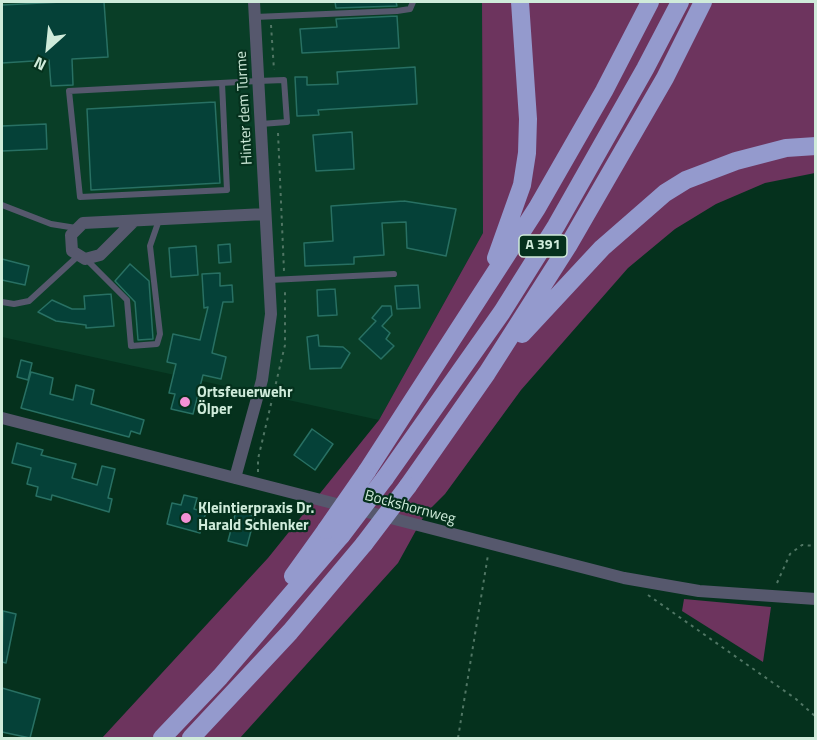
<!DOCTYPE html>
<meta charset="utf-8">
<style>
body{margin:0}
#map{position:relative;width:817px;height:740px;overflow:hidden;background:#05311d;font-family:"Titillium Web",sans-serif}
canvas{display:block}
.frame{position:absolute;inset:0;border:3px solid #cfebda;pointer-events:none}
.north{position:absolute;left:18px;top:18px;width:60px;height:60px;-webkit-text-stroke:4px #05311d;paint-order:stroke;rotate:207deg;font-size:16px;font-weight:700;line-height:24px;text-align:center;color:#cfebda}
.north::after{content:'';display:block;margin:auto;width:21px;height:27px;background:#cfebda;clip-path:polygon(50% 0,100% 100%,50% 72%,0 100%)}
</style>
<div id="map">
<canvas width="817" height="740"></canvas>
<div class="frame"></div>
<div class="north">N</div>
</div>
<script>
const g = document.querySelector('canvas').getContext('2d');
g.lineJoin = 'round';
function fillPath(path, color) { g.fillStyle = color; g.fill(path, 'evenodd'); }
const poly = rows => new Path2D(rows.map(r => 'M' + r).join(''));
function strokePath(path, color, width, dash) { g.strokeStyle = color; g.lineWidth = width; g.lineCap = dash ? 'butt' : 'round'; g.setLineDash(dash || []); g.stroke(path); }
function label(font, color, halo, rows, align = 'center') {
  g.font = font + ' "Titillium Web",sans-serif'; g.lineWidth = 4.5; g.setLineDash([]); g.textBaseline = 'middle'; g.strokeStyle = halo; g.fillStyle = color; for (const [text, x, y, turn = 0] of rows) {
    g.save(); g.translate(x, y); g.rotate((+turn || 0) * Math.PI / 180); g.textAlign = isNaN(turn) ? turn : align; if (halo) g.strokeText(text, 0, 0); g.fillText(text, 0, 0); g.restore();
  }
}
const built = poly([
 [2,2,482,2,483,233,379,420,2,337]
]);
const green = poly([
 [482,2,815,2,815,173,765,183,716,204,675,229,628,268,521,390,445,494,425,514,398,563,240,738,102,738,268,558,379,420,483,233],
 [684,599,771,607,763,662,682,611]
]);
const building = poly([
 [62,2,104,2,108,57,72,59,73,85,51,86,49,60,2,63,2,5,62,2],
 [335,2,396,2,397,6,336,8,335,2],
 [397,16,399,48,302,53,300,29,337,27,336,19,397,16],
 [415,67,417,104,318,110,319,115,297,116,295,77,307,77,307,85,338,84,337,72,415,67],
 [215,102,220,183,91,190,87,109,215,102],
 [46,124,47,149,2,151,2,126,46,124],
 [352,132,354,169,316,171,313,135,352,132],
 [404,201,456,209,446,256,407,248,406,222,382,223,384,255,354,257,354,264,305,266,304,243,333,241,331,206,404,201],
 [230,244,231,262,219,263,218,245,230,244],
 [196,246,198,275,171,277,169,248,196,246],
 [2,259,29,266,25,285,2,280,2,259],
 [130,264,149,281,153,339,138,340,135,302,115,281,130,264],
 [220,273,220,286,232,285,233,302,223,302,212,353,226,357,221,379,203,375,193,414,171,409,175,394,169,393,176,364,167,362,173,334,200,340,208,307,204,308,202,274,220,273],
 [418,285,420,308,397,309,395,286,418,285],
 [335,289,337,315,318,316,317,290,335,289],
 [111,294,114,326,86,328,86,325,56,321,38,312,52,300,72,309,85,309,84,296,111,294],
 [382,306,391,306,392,315,382,326,390,333,386,339,394,346,381,359,359,339,376,321,372,318,382,306],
 [318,335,319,346,343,347,350,353,341,368,310,369,307,337,318,335],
 [21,360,32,363,28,380,17,377,21,360],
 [31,372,53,378,50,394,73,400,76,385,94,390,91,404,144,420,140,434,131,431,129,437,21,408,31,372],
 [312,429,333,444,315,470,294,455,312,429],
 [17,443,43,450,41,455,76,464,72,478,97,485,102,466,115,469,108,498,112,499,109,512,52,495,51,500,36,496,38,487,27,484,31,468,12,463,17,443],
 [184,495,197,498,194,509,206,512,200,533,167,524,172,503,181,505,184,495],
 [236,511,255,516,247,546,228,541,236,511],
 [3,611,16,614,6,663,2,662,3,611],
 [2,688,40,699,30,738,2,732,2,688]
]);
const path = poly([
 [271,25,274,70],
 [278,133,284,271],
 [258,472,258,459,285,345,285,289],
 [777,583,790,554,802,545,816,546],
 [648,595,796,699,816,717],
 [458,738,488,555]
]);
const service = poly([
 [255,17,397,11,410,9,413,2],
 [222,83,227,190,80,197,69,91,258,81,284,80,287,122,261,124],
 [2,205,51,224,76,228],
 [86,259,127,300,131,346,157,344,160,334,150,246,159,220],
 [270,280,394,274],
 [2,302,14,304,29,301,78,256]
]);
const minor = poly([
 [134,221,100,255,85,259,72,251,71,235,83,223,265,214],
 [2,418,624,578,699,591,816,599],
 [235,478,262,380,271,314,254,2]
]);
const motorway = poly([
 [496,258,522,185,527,153,528,119,520,2],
 [522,334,602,248,665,193,686,180,736,161,786,148,816,146],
 [367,471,537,208,604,91,650,2],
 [385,478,502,312,556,226,645,69,680,2],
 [408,486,487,373,568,246,665,78,703,2],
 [293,576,326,530],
 [162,738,220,677,341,536],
 [191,738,290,632,364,544]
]);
const motorwayBridge = poly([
 [326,530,367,471],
 [341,536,385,478],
 [364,544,408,486]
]);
const markers = [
 [185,402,6,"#f391d6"],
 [186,518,6,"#f391d6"]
];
const shields = [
 [543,246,48]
];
const shieldNames = [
 ["A 391",543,246]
];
const streetNames = [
 ["Hinter dem Turme",245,108,-93],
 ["Bockshornweg",410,508,15]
];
const poiNames = [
 ["Ortsfeuerwehr",197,393],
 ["Ölper",197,410],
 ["Kleintierpraxis Dr.",198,509],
 ["Harald Schlenker",198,526]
];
fillPath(built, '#093e27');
fillPath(green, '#6d345e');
fillPath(building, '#054138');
strokePath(building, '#287063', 1.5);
strokePath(path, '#507664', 2, [3, 4.5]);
strokePath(service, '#56586d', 6);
strokePath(minor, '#56586d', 12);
strokePath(motorway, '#949acd', 18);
strokePath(motorwayBridge, '#949acd', 18);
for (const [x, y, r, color] of markers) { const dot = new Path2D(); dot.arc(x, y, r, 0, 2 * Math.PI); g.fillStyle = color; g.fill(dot); strokePath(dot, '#05311d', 2); }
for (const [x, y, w] of shields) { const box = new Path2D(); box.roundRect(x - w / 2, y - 11, w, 22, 4.5); g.fillStyle = '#05311d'; g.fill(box); strokePath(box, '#cfebda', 1.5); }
label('bold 14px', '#cfebda', null, shieldNames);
label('15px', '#cfebda', '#05311d', streetNames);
label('bold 15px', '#cfebda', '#05311d', poiNames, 'left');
</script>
